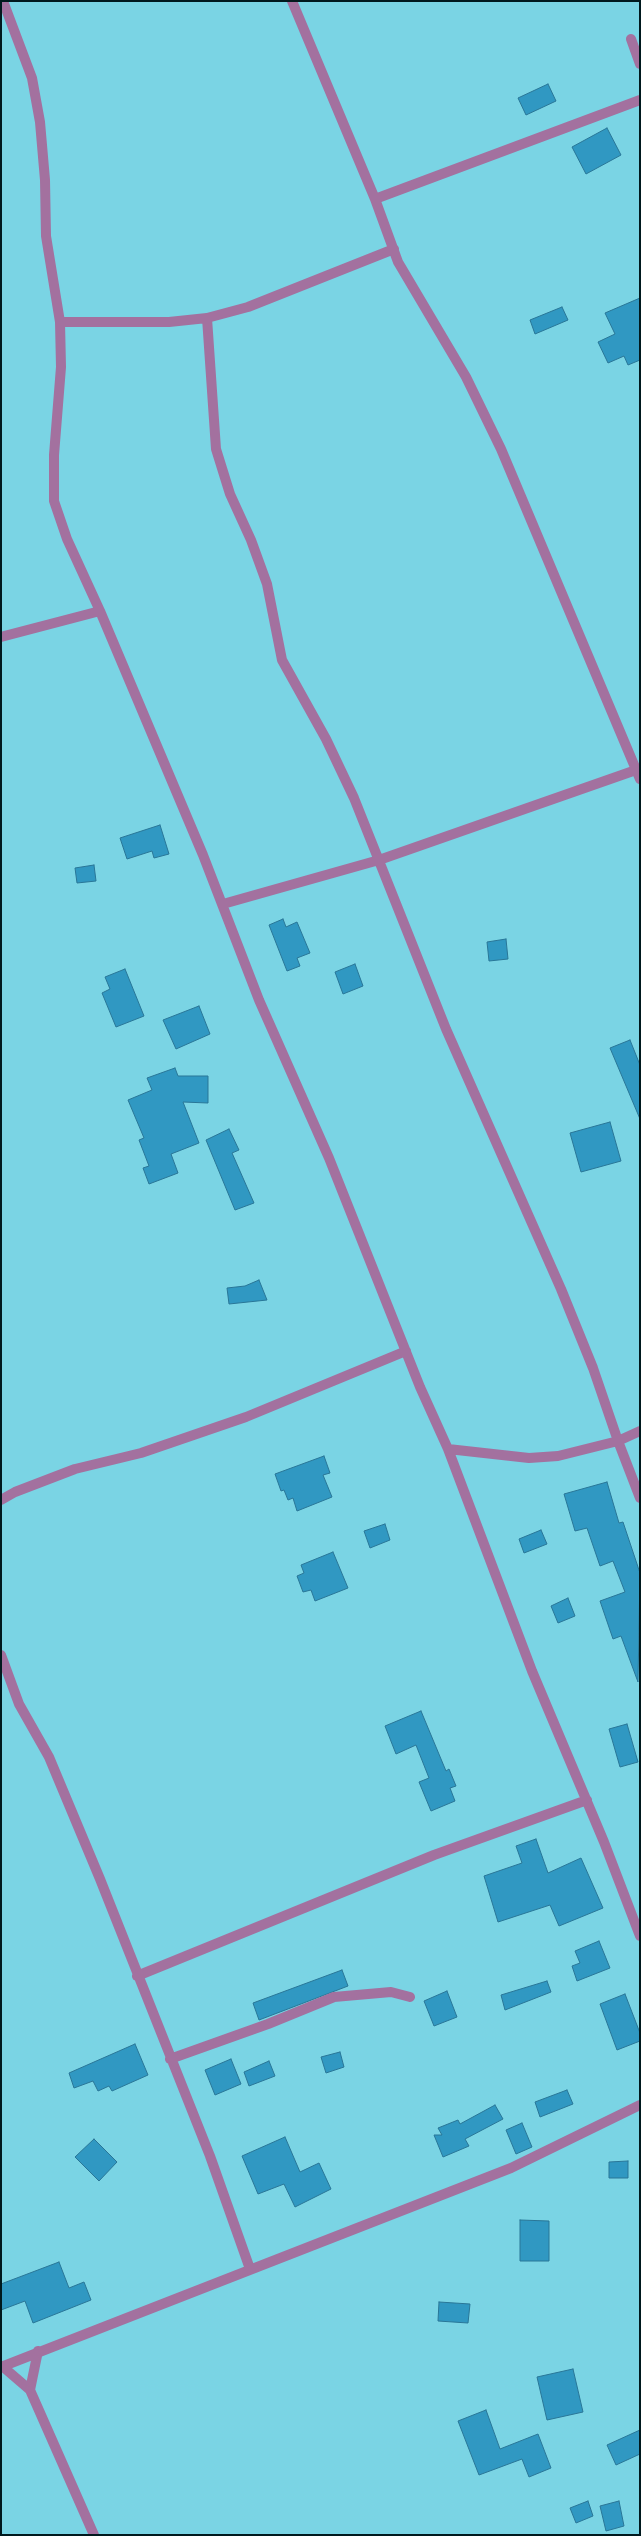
<!DOCTYPE html>
<style>
body{margin:0}
#map{position:relative;width:641px;height:2536px;overflow:hidden;background:#7ad4e4;font-family:"Source Sans 3",sans-serif}
canvas{display:block}
.frame{position:absolute;inset:0;border:2px solid #00191e;pointer-events:none}
</style>
<div id="map">
<canvas width="641" height="2536"></canvas>
<div class="frame"></div>
</div>
<script>
const g = document.querySelector('canvas').getContext('2d');
g.lineJoin = 'round';
function fillPath(path, color) { g.fillStyle = color; g.fill(path, 'evenodd'); }
const poly = rows => new Path2D(rows.map(r => 'M' + r).join(''));
function strokePath(path, color, width, dash) { g.strokeStyle = color; g.lineWidth = width; g.lineCap = dash ? 'butt' : 'round'; g.setLineDash(dash || []); g.stroke(path); }
const building = poly([
 [548,84,556,101,526,115,518,98,548,84],
 [607,128,621,155,586,174,572,147,607,128],
 [640,298,640,360,628,365,624,356,608,363,598,342,615,334,605,313,640,298],
 [562,307,568,320,535,334,530,320,562,307],
 [160,825,169,854,154,858,152,851,127,859,120,838,160,825],
 [94,865,96,881,77,883,75,868,94,865],
 [283,919,286,927,297,922,310,953,297,958,300,966,287,971,269,925,283,919],
 [506,939,508,959,489,961,487,942,506,939],
 [355,964,363,986,343,994,335,972,355,964],
 [125,969,144,1016,116,1027,102,993,110,989,105,977,125,969],
 [199,1006,210,1034,176,1049,163,1020,199,1006],
 [630,1040,640,1065,640,1119,610,1048,630,1040],
 [175,1068,178,1076,208,1076,208,1103,183,1102,199,1143,171,1154,178,1173,149,1184,143,1168,149,1166,139,1140,144,1138,128,1100,152,1090,147,1078,175,1068],
 [610,1122,621,1161,581,1172,570,1133,610,1122],
 [229,1129,239,1150,232,1153,254,1203,235,1210,206,1140,229,1129],
 [259,1280,267,1300,229,1304,227,1288,245,1286,259,1280],
 [324,1456,330,1473,323,1475,332,1497,297,1511,293,1498,288,1500,284,1490,281,1491,275,1474,324,1456],
 [607,1482,619,1523,623,1522,640,1573,638,1682,621,1636,613,1639,600,1601,625,1592,613,1561,600,1566,587,1528,575,1531,564,1494,607,1482],
 [385,1524,390,1540,370,1548,364,1531,385,1524],
 [541,1530,547,1544,524,1553,519,1539,541,1530],
 [333,1552,348,1588,315,1601,311,1590,303,1592,297,1576,304,1573,301,1565,333,1552],
 [568,1598,575,1616,558,1623,551,1606,568,1598],
 [421,1711,446,1771,449,1769,456,1786,450,1788,455,1801,431,1811,419,1782,429,1778,416,1745,396,1754,385,1726,421,1711],
 [627,1724,638,1762,620,1767,609,1729,627,1724],
 [536,1839,548,1873,581,1858,603,1908,559,1926,550,1905,498,1922,484,1876,522,1863,516,1846,536,1839],
 [599,1941,610,1968,577,1981,572,1966,580,1963,575,1951,599,1941],
 [342,1970,348,1986,259,2020,253,2003,342,1970],
 [547,1981,551,1992,505,2010,501,1995,547,1981],
 [447,1991,457,2017,434,2026,424,2001,447,1991],
 [625,1994,640,2033,640,2041,617,2050,600,2004,625,1994],
 [135,2044,148,2075,112,2091,109,2086,98,2091,93,2081,74,2088,69,2073,135,2044],
 [340,2052,344,2067,326,2073,321,2057,340,2052],
 [231,2059,241,2084,215,2095,205,2070,231,2059],
 [269,2061,275,2076,249,2086,244,2072,269,2061],
 [567,2090,573,2104,540,2117,535,2102,567,2090],
 [495,2105,503,2119,465,2139,469,2146,443,2157,434,2135,442,2135,438,2128,458,2120,460,2124,495,2105],
 [522,2123,532,2147,516,2154,506,2130,522,2123],
 [285,2137,300,2172,319,2163,331,2189,295,2207,284,2184,258,2194,242,2156,285,2137],
 [94,2139,117,2162,99,2181,75,2157,94,2139],
 [628,2161,628,2178,609,2178,609,2162,628,2161],
 [520,2220,549,2221,549,2261,520,2261,520,2220],
 [59,2262,69,2288,84,2282,91,2300,33,2323,25,2301,1,2310,1,2284,59,2262],
 [439,2302,470,2304,468,2323,438,2321,439,2302],
 [573,2369,583,2412,547,2420,537,2377,573,2369],
 [486,2410,500,2449,538,2434,551,2468,529,2477,522,2459,479,2475,458,2421,486,2410],
 [640,2430,640,2454,616,2465,607,2445,640,2430],
 [588,2501,593,2516,576,2523,570,2508,588,2501],
 [619,2501,624,2526,606,2531,600,2506,619,2501]
]);
const minor = poly([
 [3,1,32,78,40,122,45,180,46,236,60,322,61,367,54,455,54,501,67,539,100,611,203,855,259,1000,329,1158,420,1387,448,1449,532,1671,604,1842,640,1936],
 [292,1,375,199,398,262,466,377,501,449,640,779],
 [631,39,640,64],
 [375,199,640,100],
 [207,318,216,449,230,494,251,540,267,584,282,660,326,739,354,798,446,1029,561,1289,593,1368,618,1441,640,1431],
 [60,322,169,322,207,318,248,307,394,249],
 [1,637,100,611],
 [223,904,379,860,636,770],
 [448,1449,529,1458,558,1456,618,1441,640,1498],
 [1,1500,15,1492,75,1469,141,1453,246,1417,406,1351],
 [1,1655,19,1704,49,1757,100,1879,210,2156,250,2269],
 [137,1976,434,1855,587,1800],
 [170,2059,268,2024,334,1997,391,1992,410,1997],
 [2,2366,30,2390,94,2535],
 [1,2367,511,2168,640,2105],
 [30,2390,38,2351]
]);
fillPath(building, '#3098c2');
strokePath(building, '#297697', 1);
strokePath(minor, '#a3719f', 10);
</script>
